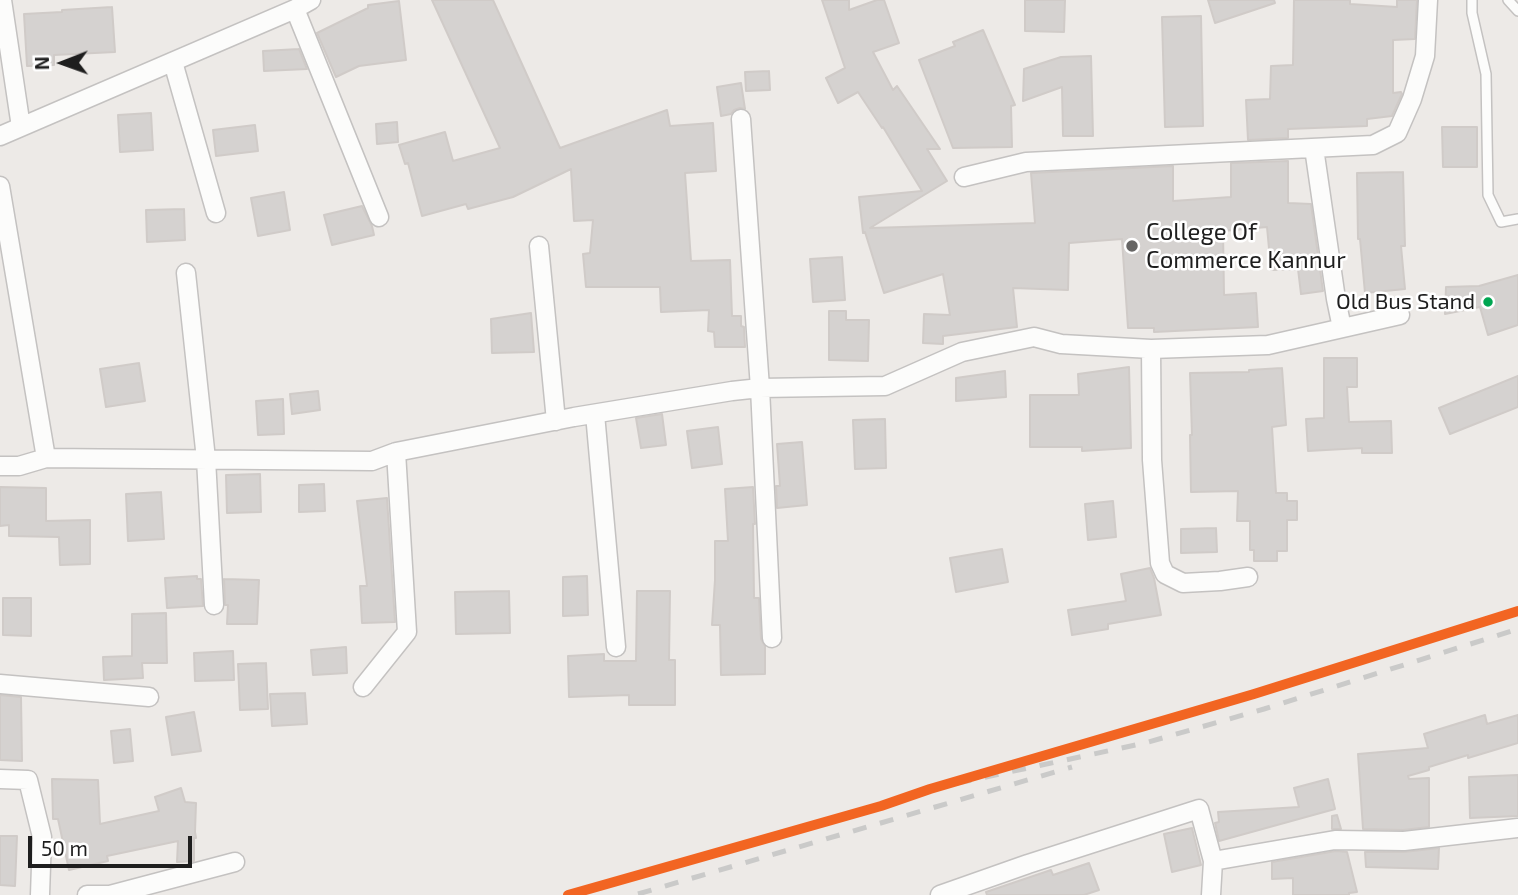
<!DOCTYPE html>
<style>
body{margin:0}
#map{position:relative;width:1518px;height:895px;overflow:hidden;background:#edeae7;font-family:"Exo 2",sans-serif}
canvas{display:block}
.north{position:absolute;left:28px;top:28px;width:70px;height:70px;-webkit-text-stroke:5px #fff;paint-order:stroke;rotate:269deg;font-size:19px;font-weight:700;line-height:28px;text-align:center;color:#1e1e1e}
.north::after{content:'';display:block;margin:auto;width:24px;height:32px;background:#1e1e1e;clip-path:polygon(50% 0,100% 100%,50% 72%,0 100%)}
.scale{position:absolute;left:28px;top:836px;width:164px;height:32px;box-sizing:border-box;border:4px solid #1e1e1e;border-top:0;padding-left:9px;font-size:21px;line-height:24px;white-space:nowrap;color:#1e1e1e;-webkit-text-stroke:5px #fff;paint-order:stroke}
</style>
<div id="map">
<canvas width="1518" height="895"></canvas>
<div class="north">N</div>
<div class="scale">50 m</div>
</div>
<script>
const g = document.querySelector('canvas').getContext('2d');
g.lineJoin = 'round';
function fillPath(path, color) { g.fillStyle = color; g.fill(path, 'evenodd'); }
const poly = rows => new Path2D(rows.map(r => 'M' + r).join(''));
function strokePath(path, color, width, dash) { g.strokeStyle = color; g.lineWidth = width; g.lineCap = dash ? 'butt' : 'round'; g.setLineDash(dash || []); g.stroke(path); }
function label(font, color, halo, rows, align = 'center') {
  g.font = font + ' "Exo 2",sans-serif'; g.lineWidth = 5; g.setLineDash([]); g.textBaseline = 'middle'; g.strokeStyle = halo; g.fillStyle = color; for (const [text, x, y, turn = 0] of rows) {
    g.save(); g.translate(x, y); g.rotate((+turn || 0) * Math.PI / 180); g.textAlign = isNaN(turn) ? turn : align; if (halo) g.strokeText(text, 0, 0); g.fillText(text, 0, 0); g.restore();
  }
}
const building = poly([
 [432,0,493,0,560,148,667,110,670,126,713,123,716,171,685,173,691,261,730,260,732,316,741,316,741,326,744,327,745,347,715,347,714,332,708,331,709,310,661,312,660,287,586,287,583,254,590,253,593,220,574,221,571,169,513,197,468,209,466,204,422,216,408,163,405,164,399,145,445,132,453,161,500,148,432,0],
 [822,0,849,0,849,10,877,0,884,0,899,43,873,52,893,90,897,86,940,149,927,149,947,181,870,228,1035,223,1031,173,1173,166,1173,201,1231,197,1231,163,1288,161,1288,203,1311,204,1323,291,1301,294,1298,269,1271,270,1267,227,1223,231,1224,295,1256,293,1258,327,1154,332,1154,328,1128,328,1122,239,1069,243,1068,290,1013,288,1017,327,943,336,943,344,923,343,924,314,950,315,943,274,884,293,865,232,863,233,859,197,922,191,883,127,882,128,858,92,838,103,826,78,845,68,822,0],
 [1025,0,1065,0,1064,32,1025,31,1025,0],
 [1208,0,1274,0,1275,3,1215,23,1208,0],
 [1294,0,1350,0,1350,4,1397,7,1397,0,1417,0,1415,39,1393,40,1393,93,1401,92,1402,94,1392,116,1367,119,1367,126,1288,129,1288,138,1248,140,1246,100,1270,99,1271,66,1293,65,1294,0],
 [399,1,406,60,359,66,336,77,317,33,368,8,368,5,399,1],
 [112,7,115,52,54,55,54,65,27,66,24,14,62,12,62,10,112,7],
 [1201,16,1203,126,1165,127,1162,17,1201,16],
 [983,30,1015,105,1011,106,1012,147,953,148,919,60,955,46,953,42,983,30],
 [299,49,307,69,264,71,263,51,299,49],
 [1091,56,1093,136,1063,136,1062,87,1023,101,1024,69,1061,57,1091,56],
 [769,71,770,90,746,91,745,72,769,71],
 [741,83,745,109,740,108,734,110,731,114,721,116,717,87,741,83],
 [151,113,153,150,120,152,118,115,151,113],
 [397,122,398,142,377,144,376,124,397,122],
 [255,125,258,151,216,156,213,130,255,125],
 [1442,127,1477,127,1477,167,1443,167,1442,127],
 [1403,172,1405,246,1401,246,1405,289,1365,293,1360,239,1358,239,1357,173,1403,172],
 [284,192,290,230,258,236,251,198,284,192],
 [362,206,372,226,374,235,332,245,324,215,362,206],
 [184,209,185,240,147,242,146,210,184,209],
 [842,257,845,300,813,302,810,259,842,257],
 [1518,275,1518,325,1488,335,1480,307,1445,314,1446,287,1479,286,1518,275],
 [829,311,846,311,846,320,869,320,868,361,829,360,829,311],
 [531,313,534,352,492,353,491,319,531,313],
 [1324,358,1357,358,1357,387,1347,387,1349,422,1391,421,1392,453,1362,453,1362,448,1308,451,1306,419,1324,418,1324,358],
 [139,363,145,401,106,407,100,369,139,363],
 [1129,367,1131,448,1082,451,1082,447,1030,447,1030,395,1079,395,1078,374,1129,367],
 [1282,368,1286,425,1272,427,1276,493,1287,493,1287,501,1297,501,1297,520,1287,520,1287,551,1277,551,1277,561,1254,561,1254,550,1250,550,1250,521,1237,521,1238,491,1191,492,1190,435,1192,435,1190,373,1249,372,1249,370,1282,368],
 [1005,371,1006,397,956,401,956,378,1005,371],
 [1518,376,1518,407,1450,434,1439,408,1518,376],
 [318,391,320,410,292,414,290,394,318,391],
 [283,399,284,434,258,435,256,401,283,399],
 [662,414,666,445,641,448,636,418,662,414],
 [885,419,886,468,855,469,853,420,885,419],
 [718,427,722,464,692,468,687,431,718,427],
 [802,442,807,505,777,508,776,486,780,486,777,444,802,442],
 [260,474,261,512,227,513,226,475,260,474],
 [324,484,325,511,299,512,299,485,324,484],
 [0,487,46,488,46,521,90,520,90,564,60,565,59,537,9,536,9,525,0,526,0,487],
 [753,487,755,524,753,524,754,598,759,598,761,639,765,646,765,674,721,675,720,625,712,625,715,580,715,541,728,541,725,489,753,487],
 [161,492,164,539,128,541,126,494,161,492],
 [387,498,395,622,362,623,360,586,367,586,357,501,387,498],
 [1113,501,1116,537,1088,540,1085,504,1113,501],
 [1216,528,1217,552,1181,553,1181,529,1216,528],
 [1002,549,1008,582,956,592,950,558,1002,549],
 [1150,568,1154,578,1161,615,1108,624,1108,629,1072,635,1068,610,1126,601,1121,574,1150,568],
 [197,576,197,579,201,579,203,606,167,608,165,578,197,576],
 [587,576,588,615,563,616,563,577,587,576],
 [224,579,259,580,257,624,227,624,228,605,225,605,224,579],
 [509,591,510,633,456,634,455,592,509,591],
 [637,591,670,591,669,660,675,660,675,705,629,705,629,695,569,697,568,656,604,654,604,661,636,661,637,591],
 [3,598,31,598,31,636,3,635,3,598],
 [166,613,167,663,142,663,143,678,104,680,103,657,132,656,132,614,166,613],
 [346,647,347,673,313,675,311,650,346,647],
 [233,651,234,680,195,681,194,653,233,651],
 [266,663,268,709,240,710,238,664,266,663],
 [305,693,307,724,272,726,270,694,305,693],
 [0,695,21,697,22,761,0,760,0,695],
 [194,712,201,751,172,755,166,717,194,712],
 [1485,715,1487,724,1518,715,1518,743,1468,758,1468,755,1429,767,1429,770,1408,776,1409,779,1429,778,1429,827,1403,830,1363,829,1358,754,1428,748,1424,734,1485,715],
 [130,729,133,761,114,763,111,731,130,729],
 [1518,775,1518,816,1470,818,1469,777,1518,775],
 [52,779,98,780,100,824,159,811,155,797,181,788,185,802,196,803,195,832,196,838,194,838,194,861,177,862,178,841,107,856,108,861,69,870,58,819,53,819,52,779],
 [1328,779,1335,809,1219,841,1215,823,1219,822,1218,812,1299,807,1294,788,1328,779],
 [1337,815,1341,829,1332,829,1332,816,1337,815],
 [1192,828,1201,865,1172,872,1164,834,1192,828],
 [0,836,17,836,15,886,0,885,0,836],
 [1439,848,1438,869,1366,867,1365,852,1404,852,1439,848],
 [1336,851,1347,852,1357,892,1349,893,1349,895,1293,895,1293,878,1272,879,1272,862,1336,851],
 [1089,863,1099,890,1084,895,987,895,986,892,1051,870,1053,875,1089,863]
]);
const service = poly([
 [1472,0,1472,13,1486,74,1488,195,1501,222,1518,219],
 [1508,0,1518,11]
]);
const minor = poly([
 [2,0,21,127],
 [295,9,379,217],
 [173,62,216,213],
 [741,119,760,388,772,638],
 [0,136,295,9,311,0],
 [1314,148,1336,299,1342,328],
 [964,177,1026,162,1373,145,1397,133,1412,99,1425,56,1428,0],
 [0,186,46,458,19,466,0,466],
 [539,246,556,421],
 [186,273,206,459,214,605],
 [1151,349,1152,460,1160,563,1165,574,1183,583,1220,581,1248,577],
 [595,414,616,647],
 [46,458,372,461,396,452,574,417,732,391,760,388,885,386,962,352,1034,337,1061,344,1151,349,1268,345,1400,315],
 [0,684,149,697],
 [363,687,407,632,396,452],
 [0,779,28,780,42,837,40,895],
 [1213,861,1335,840,1404,841,1518,828],
 [87,895,110,895,235,862],
 [940,895,1028,864,1199,809,1213,861,1211,895]
]);
const rail = poly([
 [930,789,1145,743,1264,709,1518,629],
 [638,894,1072,767]
]);
const rail1 = poly([
 [568,895,881,806,930,789,1254,694,1518,611]
]);
const markers = [
 [1132,246,7,"#666564"],
 [1488,302,6,"#00a651"]
];
const busNames = [
 ["Old Bus Stand",1475,302]
];
const poiNames = [
 ["College Of",1146,232],
 ["Commerce Kannur",1146,260]
];
fillPath(building, '#d5d2d0');
strokePath(building, '#d0cbc8', 2);
strokePath(service, '#c4c2c1', 12);
strokePath(minor, '#c4c2c1', 21);
strokePath(service, '#fcfcfb', 9);
strokePath(minor, '#fcfcfb', 18);
strokePath(rail, '#cacac9', 5, [14, 14]);
strokePath(rail1, '#f26522', 10);
for (const [x, y, r, color] of markers) { const dot = new Path2D(); dot.arc(x, y, r, 0, 2 * Math.PI); g.fillStyle = color; g.fill(dot); strokePath(dot, '#fff', 2.5); }
label('22px', '#1e1e1e', '#fff', busNames, 'right');
label('24px', '#1e1e1e', '#fff', poiNames, 'left');
</script>
